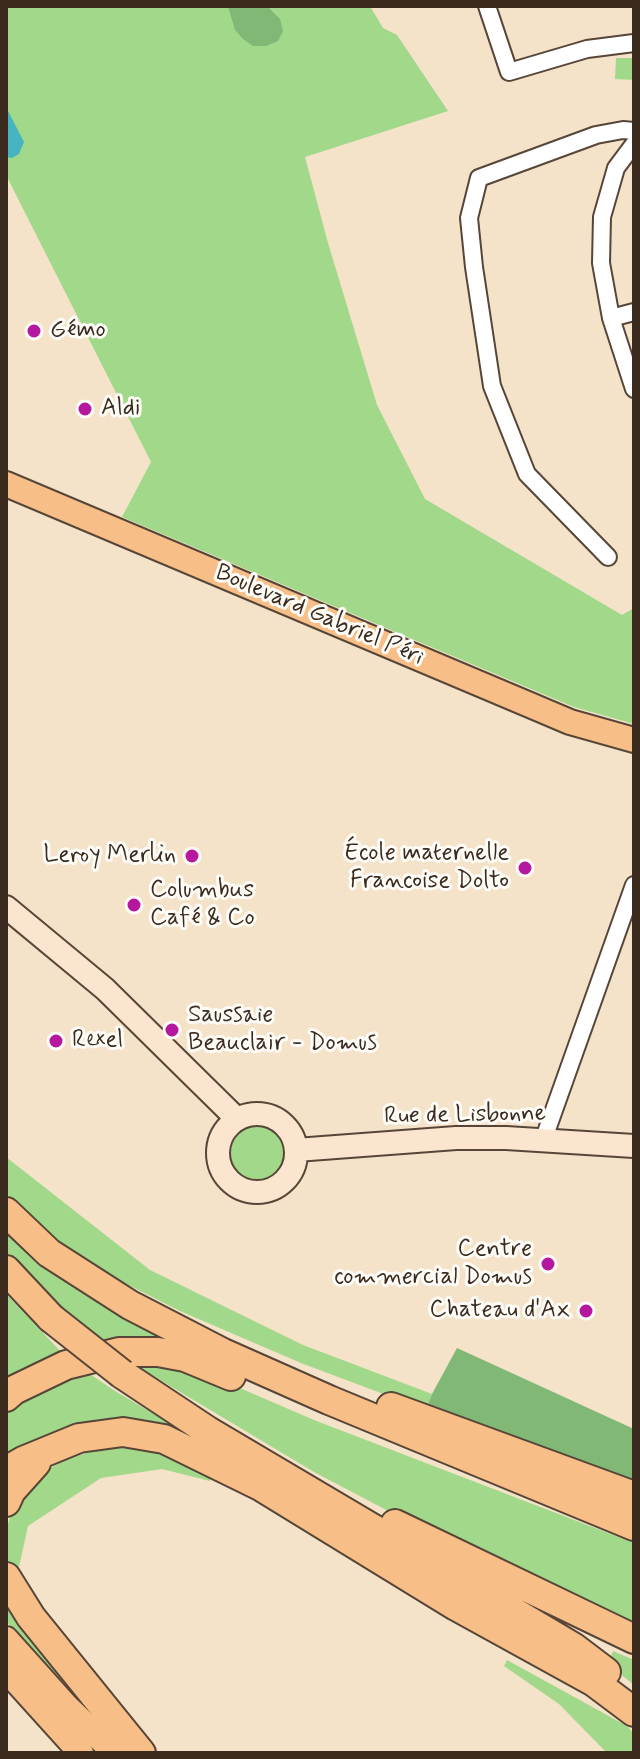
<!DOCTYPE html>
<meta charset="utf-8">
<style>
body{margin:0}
#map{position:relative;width:640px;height:1759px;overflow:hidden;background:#f4e2c9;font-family:Mynerve,sans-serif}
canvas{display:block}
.frame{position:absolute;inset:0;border:8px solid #3b2a1e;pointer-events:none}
</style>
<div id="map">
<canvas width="640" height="1759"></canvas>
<div class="frame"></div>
</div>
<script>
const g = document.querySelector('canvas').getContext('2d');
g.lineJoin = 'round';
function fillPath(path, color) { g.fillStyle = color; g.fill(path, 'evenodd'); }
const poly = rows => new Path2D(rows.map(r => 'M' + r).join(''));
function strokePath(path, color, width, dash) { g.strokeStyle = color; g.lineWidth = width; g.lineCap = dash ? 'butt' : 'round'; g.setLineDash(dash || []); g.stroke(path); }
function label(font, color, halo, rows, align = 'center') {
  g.font = font + ' Mynerve,sans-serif'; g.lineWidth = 6; g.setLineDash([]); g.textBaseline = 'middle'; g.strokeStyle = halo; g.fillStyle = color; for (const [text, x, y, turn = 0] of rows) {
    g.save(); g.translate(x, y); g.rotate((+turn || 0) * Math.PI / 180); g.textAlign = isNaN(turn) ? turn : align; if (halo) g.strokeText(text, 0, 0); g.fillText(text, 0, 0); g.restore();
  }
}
const green = poly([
 [6,6,370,6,383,28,397,35,448,111,305,157,328,243,377,405,425,499,622,615,634,608,634,724,574,707,122,517,151,462,6,175],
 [616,58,634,58,634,80,615,79],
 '228 1153a28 28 0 1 1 56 0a28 28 0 1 1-56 0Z',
 [6,1157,150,1270,303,1345,432,1394,426,1410,301,1363,180,1311,89,1265,34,1222,6,1193],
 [6,1231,180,1344,105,1343,59,1309,15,1265,6,1253],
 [6,1294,64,1355,6,1383],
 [130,1362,191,1367,314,1420,634,1543,634,1633,472,1555,314,1472],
 [84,1370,115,1391,193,1437,133,1423,6,1463,6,1413,17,1404],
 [136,1446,174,1456,214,1474,210,1481,162,1469,101,1478,28,1526,17,1576,7,1563,7,1527,16,1499,30,1480,64,1460,95,1450],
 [6,1601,66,1673,59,1681,6,1621],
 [613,1651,634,1660,634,1685,608,1664],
 [507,1660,627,1726,634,1734,634,1753,607,1753,559,1704,504,1666]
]);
const forest = poly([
 [228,6,269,8,280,19,283,31,278,41,266,46,253,46,243,39,235,30],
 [457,1348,634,1429,634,1489,426,1410,432,1394]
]);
const water = poly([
 [6,107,24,142,19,154,12,158,6,157]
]);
const street = poly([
 [487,6,509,72,587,49,634,43],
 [634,144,616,168,602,217,601,263,611,318,634,389],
 [611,318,634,312],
 [608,557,527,474,492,386,474,267,469,218,479,178,596,135,623,130,634,131],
 [543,1141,634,885]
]);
const secondary = poly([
 [6,907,105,989,237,1119],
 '218 1153a39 39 0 1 1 78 0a39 39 0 1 1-78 0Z',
 [296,1150,456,1138,506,1138,634,1146]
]);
const primary = poly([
 [6,484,537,708,570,722,634,740],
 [6,1639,67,1707,115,1753],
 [6,1670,81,1753]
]);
const highway = poly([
 [6,1212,49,1253,130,1305,223,1353,329,1400,634,1526],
 [6,1270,51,1318],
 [122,1374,208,1431,573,1647,606,1672],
 [6,1397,14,1390,66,1365,119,1352,158,1352,185,1357,231,1376],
 [391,1407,634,1496],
 [6,1471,23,1461,79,1438,123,1432,164,1439,262,1487,456,1606,594,1682,634,1712],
 [6,1502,11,1491,36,1463],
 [395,1524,634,1639],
 [6,1577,31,1617,141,1753]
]);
const highwayBridge = poly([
 [51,1318,122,1374]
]);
const markers = [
 [34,331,8,"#b5179e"],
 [85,409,8,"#b5179e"],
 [192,856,8,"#b5179e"],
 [525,868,8,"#b5179e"],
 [134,905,8,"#b5179e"],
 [172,1030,8,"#b5179e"],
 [56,1041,8,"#b5179e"],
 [548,1264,8,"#b5179e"],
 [586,1311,8,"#b5179e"]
];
const poiNames = [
 ["Gémo",50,331],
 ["Aldi",101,409],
 ["École maternelle",509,854,"right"],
 ["Francoise Dolto",509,882,"right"],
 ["Leroy Merlin",176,856,"right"],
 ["Columbus",150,891],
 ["Café & Co",150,919],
 ["Saussaie",188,1016],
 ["Beauclair - Domus",188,1044],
 ["Rexel",72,1041],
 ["Centre",532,1250,"right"],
 ["commercial Domus",532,1278,"right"],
 ["Chateau d'Ax",570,1311,"right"]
];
const streetNames = [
 ["Boulevard Gabriel Péri",319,616,23],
 ["Rue de Lisbonne",465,1116,-1]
];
fillPath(green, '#a2d88a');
fillPath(forest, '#81b876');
fillPath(water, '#46b5c1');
strokePath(street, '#574638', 20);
strokePath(secondary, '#574638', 26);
strokePath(primary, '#574638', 28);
strokePath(highway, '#574638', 32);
strokePath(street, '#fff', 16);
strokePath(secondary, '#fce5cf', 22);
strokePath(primary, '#f7be87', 24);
strokePath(highway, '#f7be87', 28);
strokePath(highwayBridge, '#574638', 32, []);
strokePath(highwayBridge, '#f7be87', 28);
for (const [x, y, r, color] of markers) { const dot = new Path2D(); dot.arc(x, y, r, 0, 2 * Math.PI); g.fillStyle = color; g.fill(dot); strokePath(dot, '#fdfcf7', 3); }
label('24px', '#3b2a1e', '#fdfcf7', poiNames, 'left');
label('24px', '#3b2a1e', '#fdfcf7', streetNames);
</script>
